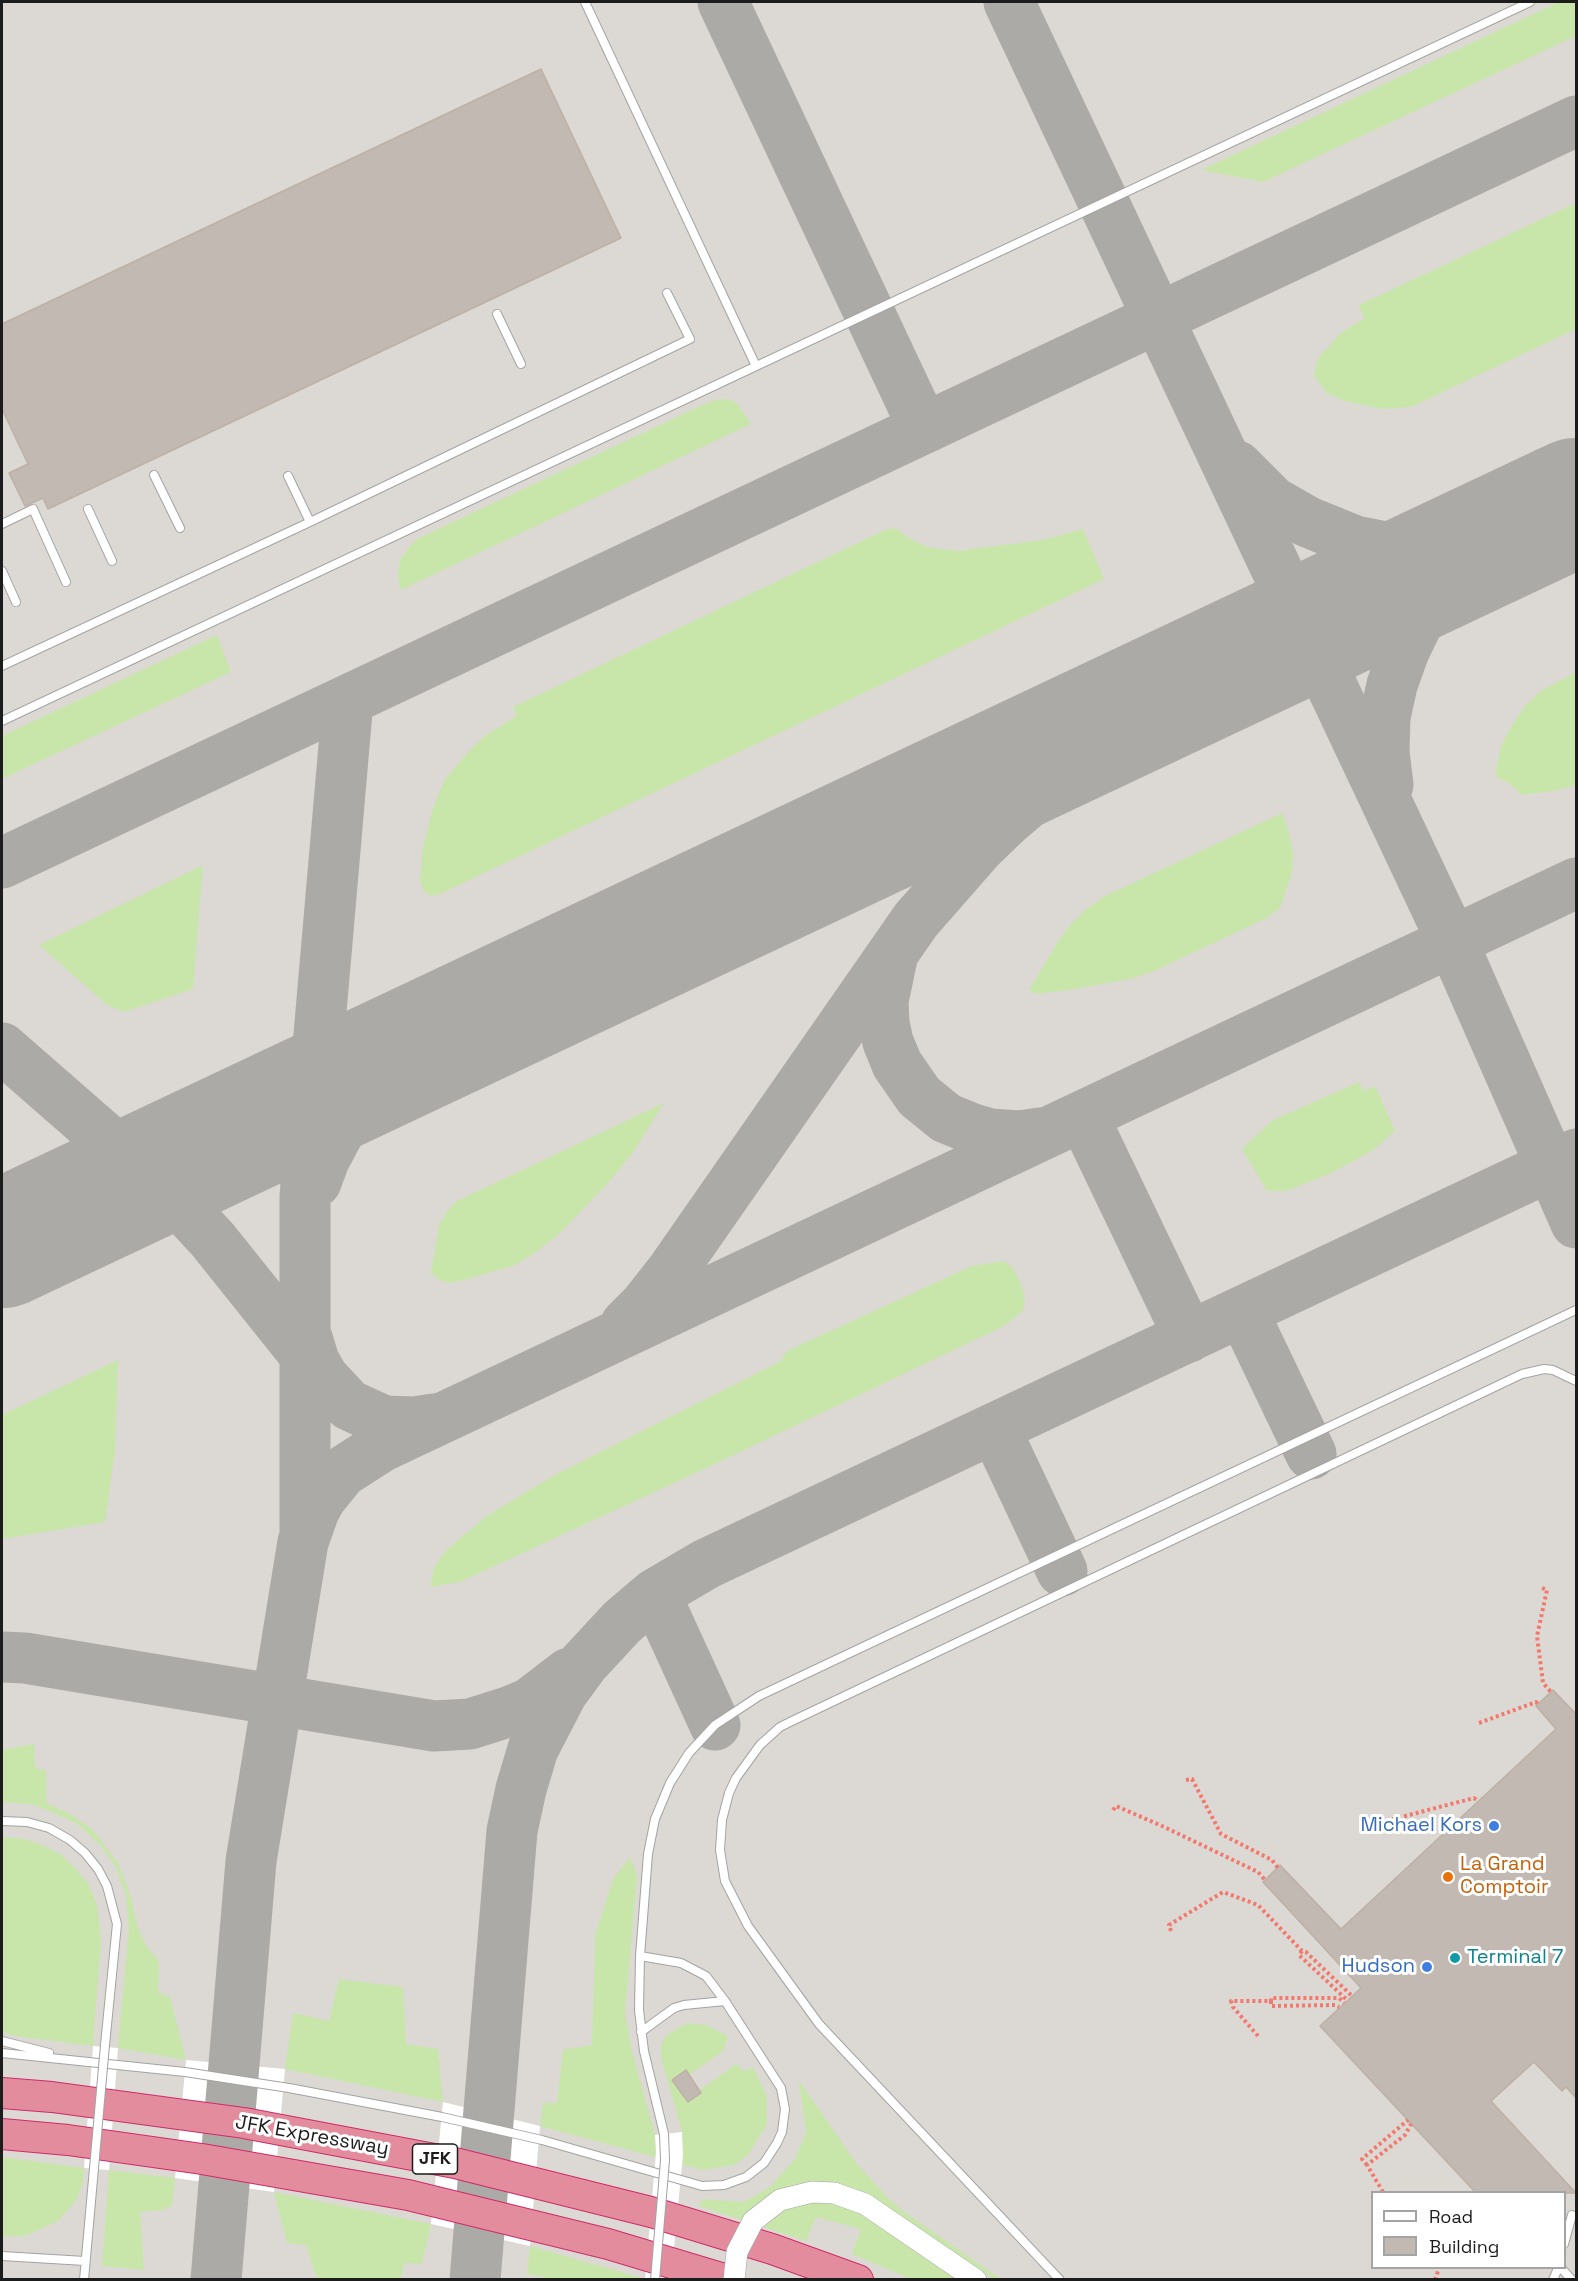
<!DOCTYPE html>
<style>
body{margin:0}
#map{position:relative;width:1578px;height:2281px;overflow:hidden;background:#ede9e2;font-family:"Space Grotesk",sans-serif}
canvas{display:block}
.frame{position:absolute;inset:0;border:3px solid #1c1c1c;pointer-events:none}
.legend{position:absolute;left:1371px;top:2191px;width:195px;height:78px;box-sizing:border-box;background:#fff;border:2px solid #a4a4a4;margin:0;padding:8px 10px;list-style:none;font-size:18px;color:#1c1c1c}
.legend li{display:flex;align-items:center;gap:12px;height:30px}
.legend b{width:30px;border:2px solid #a4a4a4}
</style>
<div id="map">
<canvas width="1578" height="2281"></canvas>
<div class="frame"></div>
<ul class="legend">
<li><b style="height:8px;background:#fff"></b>Road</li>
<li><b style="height:16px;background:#c1b9b2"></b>Building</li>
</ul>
</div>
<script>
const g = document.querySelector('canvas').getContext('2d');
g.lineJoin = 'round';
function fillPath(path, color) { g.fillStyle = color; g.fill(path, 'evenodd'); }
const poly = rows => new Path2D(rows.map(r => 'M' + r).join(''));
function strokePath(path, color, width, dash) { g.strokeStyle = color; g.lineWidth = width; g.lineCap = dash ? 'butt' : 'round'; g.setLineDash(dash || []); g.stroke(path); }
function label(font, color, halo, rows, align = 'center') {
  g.font = font + ' "Space Grotesk",sans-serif'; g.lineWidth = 6; g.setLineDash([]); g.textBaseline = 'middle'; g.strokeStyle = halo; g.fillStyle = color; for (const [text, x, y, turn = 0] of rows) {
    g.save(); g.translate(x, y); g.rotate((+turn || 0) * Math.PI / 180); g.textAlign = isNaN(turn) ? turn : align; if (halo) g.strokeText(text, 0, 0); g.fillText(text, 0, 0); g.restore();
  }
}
const airport = poly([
 [2,2,1576,2,1576,2279,2,2280],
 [1372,2192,1564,2192,1564,2268,1372,2268]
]);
const grass = poly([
 [1559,2,1576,2,1576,36,1263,182,1201,170],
 [1576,203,1576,329,1411,407,1382,409,1344,401,1326,392,1313,374,1319,357,1342,332,1364,319,1359,305],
 [721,399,732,400,739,406,751,424,401,590,398,576,400,560,410,546,419,538,709,402],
 [896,528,907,537,927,547,957,551,1043,540,1083,529,1104,579,440,894,429,896,423,890,420,880,423,847,433,808,444,781,467,753,486,735,517,716,513,707,885,530],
 [217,635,231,672,2,779,2,736],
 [1576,672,1576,785,1553,791,1522,795,1509,783,1497,778,1496,770,1501,746,1512,725,1526,705,1541,691],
 [1282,813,1289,832,1293,854,1292,873,1280,908,1267,918,1152,972,1130,979,1068,990,1036,994,1029,990,1059,940,1072,923,1087,909,1103,897],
 [203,865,193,989,124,1012,107,1005,39,945],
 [1359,1082,1364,1091,1375,1086,1395,1131,1372,1151,1329,1174,1286,1191,1267,1191,1242,1149,1273,1120],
 [664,1103,632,1154,608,1183,558,1235,536,1252,515,1265,464,1280,449,1283,439,1280,431,1272,439,1225,448,1210,457,1201],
 [1004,1261,1012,1267,1021,1284,1025,1298,1023,1311,1002,1327,700,1471,460,1582,430,1587,434,1568,443,1554,458,1540,487,1516,551,1477,781,1361,787,1351,972,1266],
 [118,1360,115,1451,105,1522,2,1539,2,1415],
 [34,1744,35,1768,46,1771,46,1803,68,1813,92,1829,118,1863,131,1897,137,1925,145,1944,159,1961,158,1992,170,1997,186,2060,118,2048,129,1929,126,1895,116,1868,103,1848,78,1824,45,1809,31,1804,2,1802,2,1750],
 [4,1837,25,1839,44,1846,62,1855,76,1869,89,1885,97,1905,101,1940,93,2046,15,2036,2,2032,2,1838],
 [630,1857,637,1876,625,2014,632,2051,655,2135,656,2152,682,2132,661,2057,661,2045,667,2035,687,2023,706,2025,728,2036,723,2051,678,2083,689,2098,736,2064,744,2071,753,2067,767,2097,767,2124,748,2155,734,2165,703,2170,540,2126,543,2103,557,2103,563,2050,592,2045,595,1936,613,1879],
 [339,1979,403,1987,406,2044,438,2049,443,2102,285,2069,293,2013,329,2021],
 [799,2081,857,2164,888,2198,903,2211,1001,2279,994,2279,952,2250,941,2266,960,2279,911,2279,852,2254,861,2229,816,2217,806,2241,699,2206,703,2199,744,2202,770,2187,795,2159,806,2133],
 [2,2157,84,2168,83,2182,77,2199,58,2221,25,2236,2,2237],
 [109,2170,175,2178,172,2205,164,2210,140,2212,144,2270,102,2266],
 [274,2192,431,2224,422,2264,404,2263,401,2279,317,2279,306,2245,287,2243],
 [530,2246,645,2279,544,2279,544,2277,527,2274]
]);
const pier = poly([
 [93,2046,118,2048,109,2170,84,2168],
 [186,2060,285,2069,274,2192,175,2178],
 [443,2102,540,2126,530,2246,431,2224],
 [682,2132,683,2155,671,2279,645,2280,656,2152,655,2135]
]);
const taxiway = poly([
 [723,2,923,427],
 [1009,2,1452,941,1576,1223],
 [1237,466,1273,502,1308,522,1355,541,1391,548,1420,549,1448,546,1476,540,1502,530],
 [1388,785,1384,752,1385,717,1392,685,1404,651,1422,614,1444,586,1475,560,1509,538,1576,506],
 [2,863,1576,121],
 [892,958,883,1001,884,1023,888,1042,897,1064,919,1096,946,1118,973,1129,990,1134,1020,1136,1040,1133],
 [2,1048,176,1200,213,1240,313,1365],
 [1083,1116,1189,1337],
 [110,1141,136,1152,162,1155,181,1153,204,1144,334,1082],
 [316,1182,324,1160,340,1130,356,1108,390,1072,419,1053,592,970],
 [1243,1312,1311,1454],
 [626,1324,645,1305,671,1272,916,920,979,848,1006,822,1069,768,1138,720,1217,676,1385,597],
 [307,1338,314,1361,323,1377,349,1405,384,1421,415,1422,434,1419],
 [995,1429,1062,1571],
 [305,1530,305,1196,348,700],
 [655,1594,715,1725],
 [2,1657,25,1658,434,1726,470,1724,511,1711,530,1703,569,1673],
 [216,2280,251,1861,303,1542,314,1511,321,1498,342,1472,381,1447,1576,883],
 [475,2280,512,1831,521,1789,533,1749,562,1693,584,1663,622,1622,655,1594,706,1564,1576,1154]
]);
const runway = poly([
 [2,1244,1576,502]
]);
const building = poly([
 [541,69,621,238,48,509,43,498,25,506,9,473,28,464,2,409,2,324,541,69],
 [1553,1690,1576,1714,1576,2098,1566,2087,1562,2091,1534,2062,1491,2101,1576,2193,1476,2193,1320,2026,1361,1988,1263,1882,1280,1865,1341,1929,1556,1729,1536,1706,1553,1690],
 [686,2070,701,2093,688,2102,672,2080,686,2070]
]);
const path = poly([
 [1542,1588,1547,1590,1537,1636,1543,1683,1551,1692],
 [1479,1723,1536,1702,1538,1704],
 [1186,1780,1192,1779,1221,1834,1272,1860,1278,1868],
 [1113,1810,1116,1806,1160,1825,1258,1872,1265,1880],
 [1376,1826,1382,1822,1474,1798,1478,1801],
 [1171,1931,1169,1925,1223,1892,1258,1905,1302,1951,1306,1952,1352,1996],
 [1302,1951,1299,1955,1347,2000],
 [1271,2001,1271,2006,1335,2005,1339,2007],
 [1258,2036,1233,2007,1231,2001,1271,2001,1271,1998,1339,1998,1344,2003],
 [1367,2165,1362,2159,1408,2120],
 [1383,2192,1367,2165,1405,2135,1411,2124],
 [1435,2280,1439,2268]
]);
const service = poly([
 [585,2,756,366],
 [497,314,521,364],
 [154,475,180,528],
 [288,476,310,522],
 [88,509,112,561],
 [2,524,33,509,66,582],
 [2,571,16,602],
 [2,666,310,522,690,339,667,293],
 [2,721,1530,2],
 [2,1821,27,1822,49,1828,70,1840,85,1853,98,1869,107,1886,117,1924,105,2045],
 [641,2032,674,2008,684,2005,725,2001],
 [2,2041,49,2053],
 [2,2053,185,2072,289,2088,442,2117,542,2140,702,2186,724,2185,746,2177,764,2163,777,2143,782,2132,785,2109,781,2088,725,2001,706,1976,681,1963,640,1956],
 [664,2134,644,2051,639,2010,640,1956,648,1854,655,1819,670,1783,689,1753,715,1725,759,1696,1576,1310],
 [1564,2244,1572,2215],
 [2,2256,85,2261],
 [1561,2268,1572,2280],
 [84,2280,94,2168],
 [1060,2280,819,2024,748,1926,725,1881,720,1850,722,1820,729,1793,736,1778,760,1745,780,1727,792,1721,1522,1374,1544,1369,1553,1370,1576,1381],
 [1553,2280,1558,2268]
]);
const tertiary = poly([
 [944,2258,976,2280]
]);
const motorway = poly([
 [2,2093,52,2097,244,2123,455,2163,651,2212,772,2249,858,2280],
 [2,2134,68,2140,202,2159,408,2195,608,2244,728,2280]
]);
const serviceBridge = poly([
 [94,2168,105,2045],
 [655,2280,665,2160,664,2134]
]);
const tertiaryBridge = poly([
 [734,2280,737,2252,753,2221,780,2200,812,2192,834,2193,865,2204,944,2258]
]);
const markers = [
 [1494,1826,6,"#3f7fe0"],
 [1448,1877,6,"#e8710a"],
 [1455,1958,6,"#0f9aa8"],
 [1427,1967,6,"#3f7fe0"]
];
const shields = [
 [435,2159,45]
];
const shieldNames = [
 ["JFK",435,2159]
];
const shopNames = [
 ["Michael Kors",1482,1826],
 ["Hudson",1415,1967]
];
const foodNames = [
 ["La Grand",1460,1865],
 ["Comptoir",1460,1888]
];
const cultureNames = [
 ["Terminal 7",1467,1958]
];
const streetNames = [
 ["JFK Expressway",312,2136,10]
];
fillPath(airport, '#dcd9d4');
fillPath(grass, '#c8e6aa');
fillPath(pier, '#fff');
strokePath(taxiway, '#acaaa6', 51);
strokePath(runway, '#acaaa6', 128);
fillPath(building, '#c1b9b2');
strokePath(building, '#beb0a5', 1.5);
strokePath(service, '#a3a3a3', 10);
strokePath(tertiary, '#a3a3a3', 22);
strokePath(motorway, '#cf2b67', 32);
strokePath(path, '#f3786d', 4, [3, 3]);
strokePath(service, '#fff', 8);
strokePath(tertiary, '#fff', 21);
strokePath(motorway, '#e28c9e', 30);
strokePath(serviceBridge, '#a3a3a3', 10, []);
strokePath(tertiaryBridge, '#a3a3a3', 22, []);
strokePath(serviceBridge, '#fff', 8);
strokePath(tertiaryBridge, '#fff', 21);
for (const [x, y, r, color] of markers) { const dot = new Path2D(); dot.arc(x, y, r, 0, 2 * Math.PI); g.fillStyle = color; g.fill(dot); strokePath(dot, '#fff', 2); }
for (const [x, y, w] of shields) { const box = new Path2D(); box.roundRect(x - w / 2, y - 15, w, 30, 4.5); g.fillStyle = '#fff'; g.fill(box); strokePath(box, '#1c1c1c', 1.5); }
label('bold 18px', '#1c1c1c', null, shieldNames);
label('20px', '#366cbe', '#fff', shopNames, 'right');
label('20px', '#c56008', '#fff', foodNames, 'left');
label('20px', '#0d838f', '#fff', cultureNames, 'left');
label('20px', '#1c1c1c', '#fff', streetNames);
</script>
